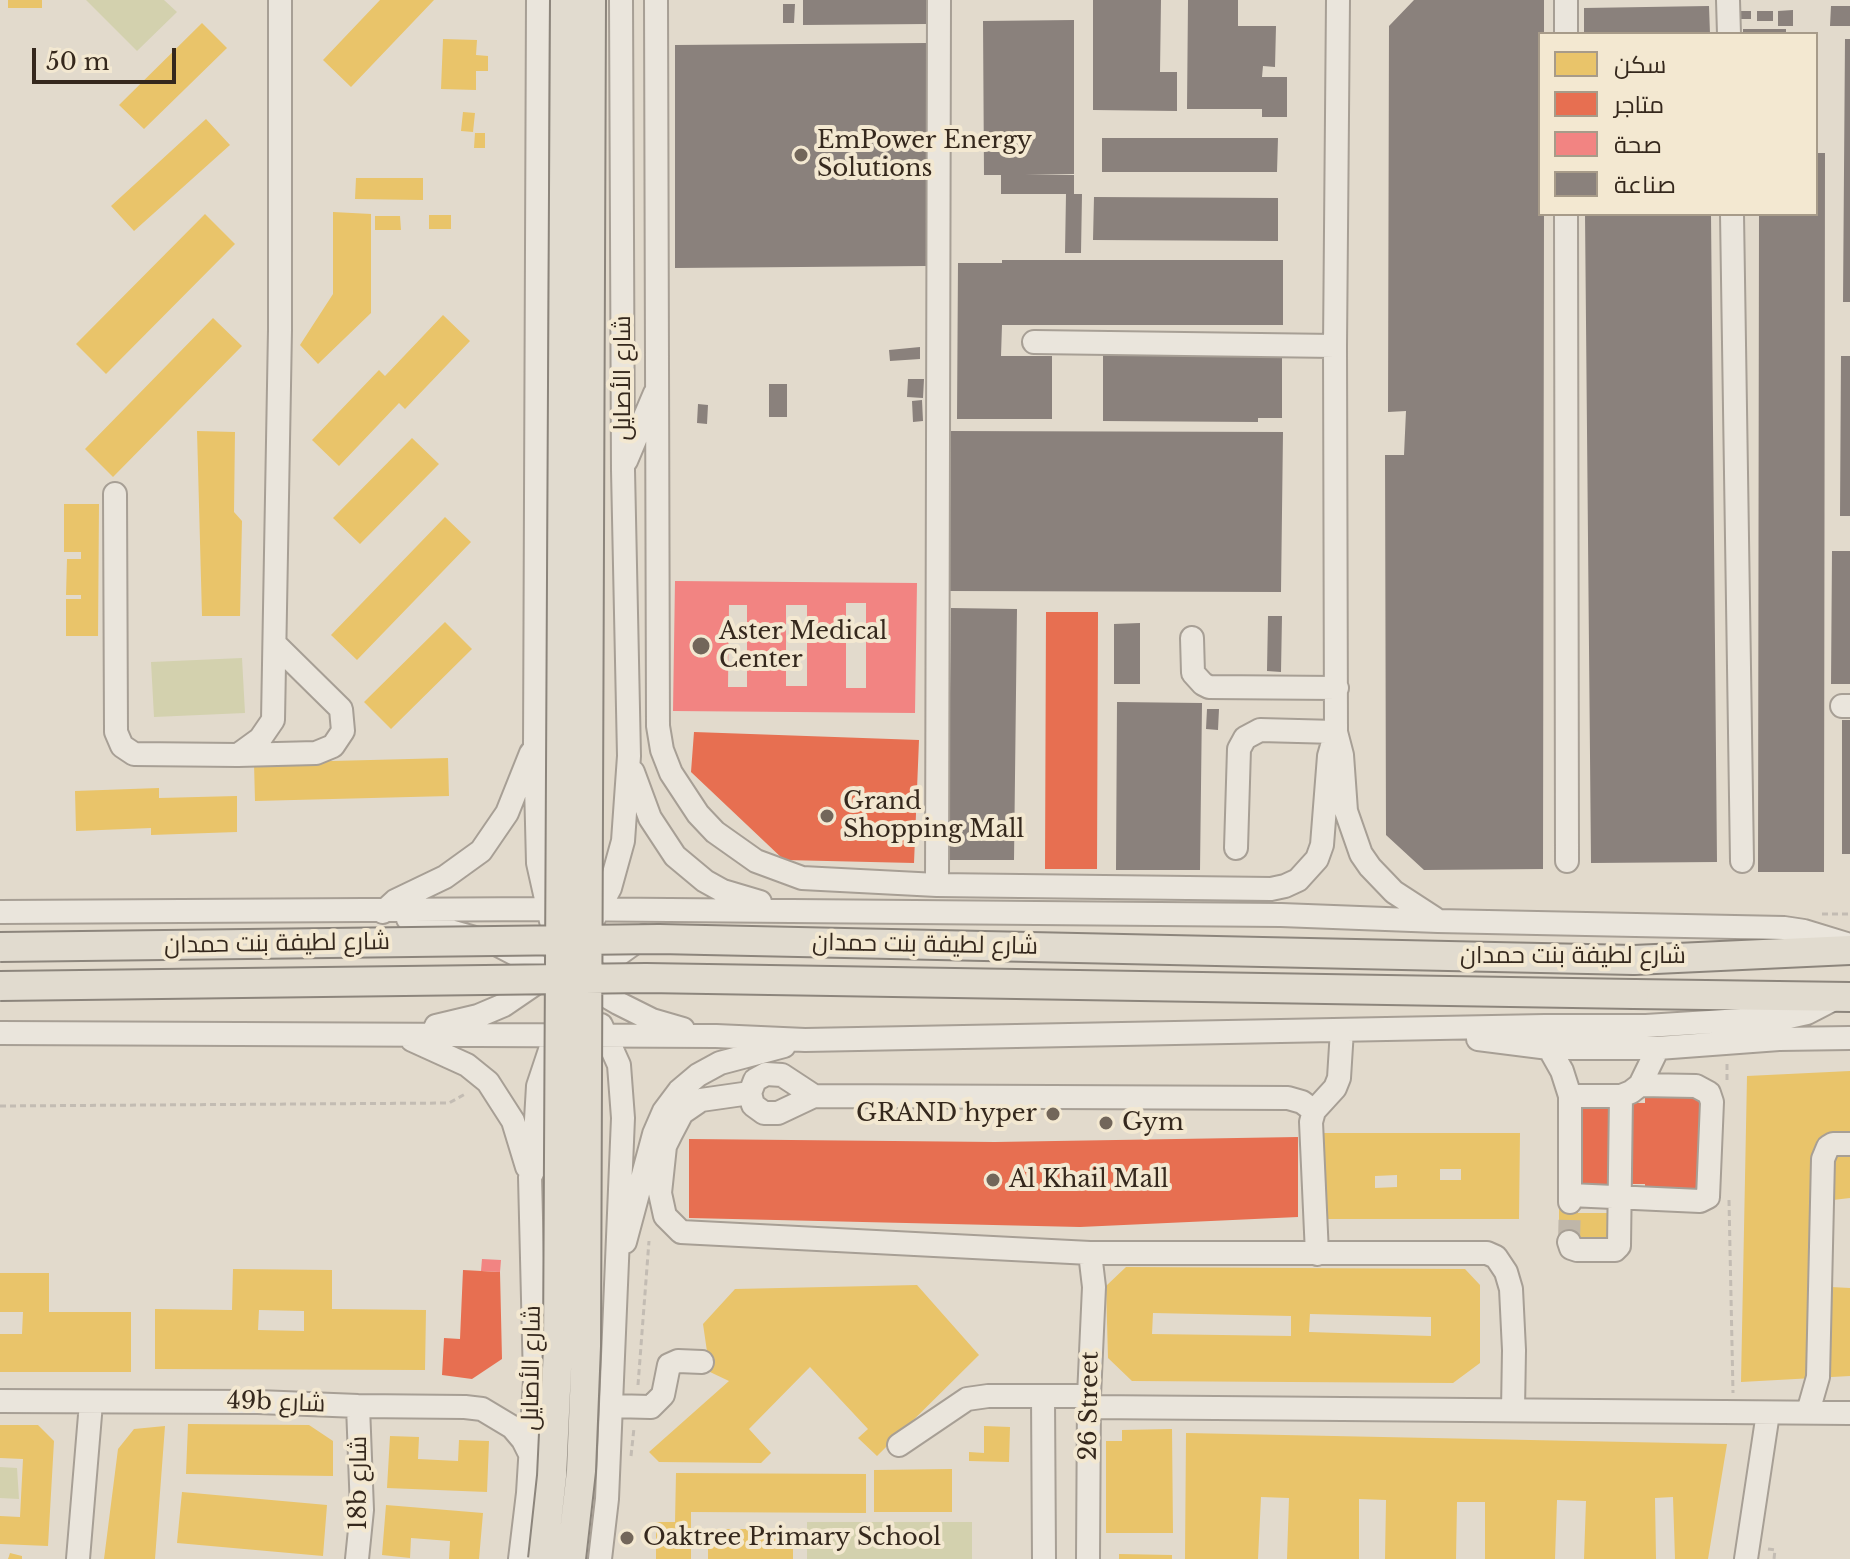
<!DOCTYPE html>
<meta charset="utf-8">
<style>
body{margin:0}
#map{position:relative;width:1850px;height:1559px;overflow:hidden;background:#e2dacc;font-family:"Libre Baskerville",Cairo,serif}
canvas{display:block}
.legend{position:absolute;left:1538px;top:32px;width:280px;height:184px;box-sizing:border-box;background:#f3e8d1;border:2px solid #a79b89;margin:0;padding:10px 14px;list-style:none;font-size:24px;color:#35281d}
.legend li{display:flex;align-items:center;gap:16px;height:40px}
.legend b{width:40px;border:2px solid #a79b89}
.scale{position:absolute;left:32px;top:48px;width:144px;height:36px;box-sizing:border-box;border:4px solid #35281d;border-top:0;padding-left:10px;font-size:24px;line-height:28px;white-space:nowrap;color:#35281d;-webkit-text-stroke:6px #f3e8d1;paint-order:stroke}
</style>
<div id="map">
<canvas width="1850" height="1559"></canvas>
<ul class="legend">
<li><b style="height:22px;background:#e9c46a"></b>سكن</li>
<li><b style="height:22px;background:#e76f51"></b>متاجر</li>
<li><b style="height:22px;background:#f28482"></b>صحة</li>
<li><b style="height:22px;background:#8a817c"></b>صناعة</li>
</ul>
<div class="scale">50 m</div>
</div>
<script>
const g = document.querySelector('canvas').getContext('2d');
g.lineJoin = 'round';
function fillPath(path, color) { g.fillStyle = color; g.fill(path, 'evenodd'); }
const poly = rows => new Path2D(rows.map(r => 'M' + r).join(''));
function strokePath(path, color, width, dash) { g.strokeStyle = color; g.lineWidth = width; g.lineCap = dash ? 'butt' : 'round'; g.setLineDash(dash || []); g.stroke(path); }
function label(font, color, halo, rows, align = 'center') {
  g.font = font + ' "Libre Baskerville",Cairo,serif'; g.lineWidth = 8; g.setLineDash([]); g.textBaseline = 'middle'; g.strokeStyle = halo; g.fillStyle = color; for (const [text, x, y, turn = 0] of rows) {
    g.save(); g.translate(x, y); g.rotate((+turn || 0) * Math.PI / 180); g.textAlign = isNaN(turn) ? turn : align; if (halo) g.strokeText(text, 0, 0); g.fillText(text, 0, 0); g.restore();
  }
}
const green = poly([
 [86,0,164,0,177,12,137,51],
 [242,658,245,713,154,717,151,662],
 [0,1467,17,1468,19,1499,0,1498],
 [807,1522,972,1522,972,1559,807,1559]
]);
const homes = poly([
 [8,0,42,0,42,8,8,8],
 [380,0,434,0,351,87,323,60],
 [202,23,227,48,144,129,119,105],
 [443,39,477,40,476,55,488,56,488,71,476,71,476,90,441,89],
 [463,112,475,113,473,132,461,131],
 [206,119,230,145,134,231,111,206],
 [475,133,485,133,485,148,474,148],
 [356,178,423,178,423,200,355,199],
 [333,212,371,214,371,313,318,364,300,345,333,294],
 [205,214,235,244,106,374,76,344],
 [429,215,451,215,451,229,429,229],
 [375,216,400,216,401,230,375,230],
 [443,315,470,341,405,409,399,403,339,466,312,440,379,370,385,376],
 [213,318,242,346,113,477,85,449],
 [197,431,235,432,234,512,242,521,240,616,202,616],
 [412,438,439,464,360,544,333,518],
 [64,504,99,504,98,636,66,636,66,599,81,599,81,595,66,595,67,559,81,559,81,552,64,552],
 [445,517,471,542,357,660,331,635],
 [445,622,472,649,391,729,364,702],
 [448,758,449,796,255,801,254,763],
 [159,788,159,798,237,796,237,832,151,835,151,828,76,831,75,791],
 [1850,1071,1850,1198,1833,1200,1831,1287,1850,1288,1850,1376,1741,1382,1747,1076],
 [1318,1133,1520,1133,1519,1219,1318,1219],
 [1440,1169,1461,1169,1461,1180,1440,1180],
 [1397,1175,1397,1187,1375,1188,1375,1176],
 [1559,1202,1578,1202,1578,1213,1611,1213,1611,1242,1559,1242],
 [1126,1267,1465,1269,1480,1285,1480,1363,1453,1383,1132,1381,1108,1358,1106,1286],
 [1153,1313,1291,1316,1291,1336,1152,1334],
 [1310,1314,1431,1317,1431,1336,1309,1332],
 [233,1269,332,1270,332,1309,426,1310,425,1370,155,1369,155,1309,232,1310],
 [259,1310,304,1311,304,1331,258,1330],
 [0,1273,49,1273,49,1312,131,1312,131,1372,0,1372,0,1334,22,1334,23,1312,0,1312],
 [917,1285,979,1355,877,1456,858,1438,868,1429,810,1367,749,1429,771,1453,761,1463,659,1462,649,1452,729,1381,710,1372,703,1324,735,1289],
 [188,1424,309,1425,333,1441,333,1476,186,1474],
 [0,1425,38,1425,54,1441,48,1546,0,1544,0,1516,20,1517,23,1459,0,1458],
 [165,1426,155,1559,104,1559,118,1449,134,1429],
 [984,1426,1010,1427,1009,1462,969,1461,969,1452,984,1453],
 [1172,1429,1173,1533,1106,1533,1106,1441,1122,1441,1122,1430],
 [1186,1433,1727,1444,1708,1559,1675,1559,1673,1497,1655,1498,1656,1559,1584,1559,1586,1501,1557,1500,1555,1559,1485,1559,1485,1502,1457,1502,1456,1559,1385,1559,1386,1500,1359,1499,1359,1559,1287,1559,1289,1498,1261,1497,1258,1559,1185,1559],
 [390,1436,419,1437,418,1459,458,1461,459,1440,489,1441,487,1492,387,1488],
 [952,1469,952,1512,874,1512,874,1470],
 [676,1473,866,1474,866,1513,691,1512,691,1559,656,1559,656,1522,675,1522],
 [182,1492,327,1505,323,1556,177,1543],
 [386,1505,483,1513,479,1559,449,1559,450,1541,411,1538,410,1558,382,1555],
 [708,1529,793,1529,793,1559,708,1559],
 [10,1553,22,1556,22,1559,8,1559],
 [1119,1554,1172,1555,1172,1559,1119,1559]
]);
const shops = poly([
 [1046,612,1098,612,1097,869,1045,869],
 [694,732,919,740,914,863,784,860,691,772],
 [1645,1094,1692,1094,1706,1110,1704,1189,1645,1190,1645,1184,1579,1184,1580,1102,1645,1103],
 [1298,1137,1298,1217,1080,1227,689,1218,689,1139,995,1142],
 [463,1270,500,1272,502,1359,472,1379,442,1375,444,1338,460,1339]
]);
const health = poly([
 [675,581,917,583,915,713,673,711],
 [846,603,866,603,866,688,846,688],
 [729,605,747,605,747,687,728,687],
 [786,605,807,605,807,686,786,686],
 [482,1259,501,1260,500,1272,481,1271]
]);
const industry = poly([
 [803,0,928,0,927,24,803,25],
 [1093,0,1161,0,1160,72,1177,72,1177,111,1093,110],
 [1188,0,1238,0,1238,26,1276,26,1275,67,1263,66,1262,77,1287,77,1287,117,1262,117,1262,109,1187,109],
 [1414,0,1544,0,1544,34,1540,34,1540,214,1544,214,1543,869,1424,870,1386,835,1385,455,1404,455,1406,411,1388,412,1389,26],
 [783,4,795,4,794,23,783,23],
 [1709,6,1710,34,1584,34,1584,8],
 [1831,6,1850,6,1850,26,1830,26],
 [1793,10,1793,26,1778,26,1778,11],
 [1740,11,1751,11,1751,19,1740,19],
 [1757,11,1773,11,1773,21,1757,21],
 [1074,20,1074,174,1025,175,1074,175,1074,194,1082,194,1081,253,1065,253,1066,194,1001,194,1001,175,984,175,983,21],
 [1743,29,1786,29,1786,34,1743,34],
 [1845,39,1850,39,1850,302,1843,302],
 [926,43,926,266,675,268,675,45],
 [1102,138,1278,138,1277,172,1102,172],
 [1816,153,1825,153,1824,872,1758,872,1759,214,1816,214],
 [1094,197,1278,198,1278,241,1093,240],
 [1585,214,1711,214,1717,862,1591,863],
 [1002,260,1283,260,1283,325,1002,325,1001,356,1052,356,1052,419,957,419,958,263,1002,263],
 [920,347,920,359,890,361,889,350],
 [1282,354,1282,418,1258,418,1258,422,1103,421,1103,355],
 [1841,356,1850,356,1850,516,1840,516],
 [908,379,924,379,923,398,907,397],
 [769,384,787,384,787,417,769,417],
 [922,400,923,421,913,422,912,401],
 [698,404,708,405,707,424,697,423],
 [951,431,1283,432,1281,592,949,591],
 [1832,551,1850,551,1850,684,1831,684],
 [951,608,1017,609,1014,860,948,860],
 [1268,616,1282,616,1281,672,1267,671],
 [1140,623,1140,684,1114,684,1114,624],
 [1117,702,1202,703,1200,870,1116,870],
 [1207,709,1219,709,1218,730,1206,729],
 [1842,720,1850,720,1850,854,1842,854]
]);
const minorTunnel = poly([
 [1569,1242,1570,1202]
]);
const path = poly([
 [1822,914,1850,914],
 [1727,1064,1727,1081],
 [0,1106,449,1103,467,1093],
 [1729,1200,1733,1393],
 [638,1385,649,1241],
 [631,1456,634,1428],
 [1768,1549,1775,1550,1774,1559]
]);
const minor = poly([
 [538,0,535,745,538,863,551,921],
 [656,0,658,726,662,750,671,773,698,814,715,832,756,861,802,878,937,885,1271,889,1285,886,1298,880,1317,859,1322,845,1329,756,1336,732],
 [1338,0,1335,346,1336,732,1342,755,1346,811,1361,854,1370,867,1394,892,1434,918],
 [1566,0,1566,34],
 [1728,0,1729,34],
 [1566,214,1567,861],
 [1732,214,1742,861],
 [1034,342,1335,346],
 [626,461,655,393],
 [115,494,116,732,122,746,134,754,238,755,316,753,333,746,343,731,341,709,275,644],
 [1192,638,1193,673,1203,684,1209,687,1337,688],
 [1842,706,1850,706],
 [238,755,260,739,273,720,280,330,280,0],
 [633,772,650,818,675,856,705,881,723,891,760,902],
 [1236,848,1239,749,1245,738,1260,730,1336,732],
 [937,885,939,0],
 [0,912,547,909,1281,915,1438,921,1784,928,1804,931,1850,945],
 [383,912,395,901,445,877,481,851,507,813,531,753],
 [408,919,496,944,561,978],
 [593,920,610,888,623,841,629,756,623,470,621,0],
 [581,976,587,985,618,1003,652,1020,683,1029],
 [586,987,605,964,644,936],
 [436,1026,478,1016,504,1005,545,977],
 [0,1033,716,1036,805,1040,1545,1026,1646,1026,1789,1017,1807,1013,1838,997],
 [1478,1039,1549,1048,1658,1048,1779,1039,1850,1038],
 [412,1040,467,1065,488,1082,513,1121,527,1167],
 [1549,1048,1562,1071,1570,1096,1570,1202],
 [766,1074,782,1075,814,1096,778,1113,764,1113,753,1105,750,1093,755,1080,766,1074],
 [750,1093,701,1100,682,1113,671,1134,665,1146,660,1193,665,1216,681,1232,1090,1253,1487,1253,1496,1257,1506,1272,1511,1289,1514,1350,1513,1410],
 [814,1096,1288,1098,1302,1102,1314,1111],
 [1570,1096,1621,1096,1631,1092,1640,1085,1658,1048],
 [1570,1195,1700,1201,1708,1197,1712,1102,1709,1093,1696,1086,1640,1085],
 [625,1242,654,1134,664,1111,679,1091,698,1075,720,1063,784,1046],
 [1569,1242,1571,1248,1577,1250,1615,1250,1619,1246,1621,1096],
 [1317,1254,1311,1122,1314,1111,1335,1088,1339,1078,1342,1030],
 [1043,1396,1044,1559],
 [0,1401,258,1402,358,1406,465,1407,482,1409,512,1427,523,1440,531,1456],
 [611,1406,651,1407,663,1395,669,1365,678,1361,702,1362],
 [1089,1407,1850,1413],
 [1808,1412,1818,1377,1823,1159,1828,1147,1833,1144,1850,1144],
 [899,1445,967,1399,988,1396,1089,1396],
 [78,1559,91,1403],
 [357,1559,362,1510,358,1406],
 [520,1559,528,1493,535,1380,530,1177,533,1171,538,1086,556,1032],
 [600,1559,607,1499,623,1118,619,1065,601,1025],
 [1088,1559,1089,1396,1094,1287,1090,1253],
 [1746,1559,1768,1413]
]);
const major = poly([
 [1634,960,1850,950],
 [1634,994,1850,997]
]);
const majorBridge = poly([
 [0,947,659,939,1634,960],
 [0,986,646,978,1634,994],
 [543,1559,552,1476,558,1348,565,0],
 [571,1559,581,1471,586,1346,591,0]
]);
const markers = [
 [801,155,8,"#72665a"],
 [701,646,10,"#72665a"],
 [827,816,8,"#72665a"],
 [1053,1114,8,"#72665a"],
 [1106,1123,8,"#72665a"],
 [993,1180,8,"#72665a"],
 [627,1538,8,"#72665a"]
];
const poiNames = [
 ["EmPower Energy",817,141],
 ["Solutions",817,169],
 ["Aster Medical",719,632],
 ["Center",719,660],
 ["Grand",843,802],
 ["Shopping Mall",843,830],
 ["GRAND hyper",1037,1114,"right"],
 ["Gym",1122,1123],
 ["Al Khail Mall",1009,1180],
 ["Oaktree Primary School",643,1538]
];
const streetNames = [
 ["شارع الأصايل",623,378,-90],
 ["شارع لطيفة بنت حمدان",277,944,-1],
 ["شارع لطيفة بنت حمدان",925,945,1],
 ["شارع لطيفة بنت حمدان",1573,956],
 ["شارع الأصايل",532,1368,-89],
 ["49b شارع",276,1403,2],
 ["26 Street",1090,1406,-89],
 ["18b شارع",359,1483,-90]
];
fillPath(green, '#d3d1ae');
fillPath(homes, '#e9c46a');
fillPath(shops, '#e76f51');
fillPath(health, '#f28482');
fillPath(industry, '#8a817c');
strokePath(minorTunnel, '#bfb6a9', 22, [22, 11]);
strokePath(minor, '#a79f95', 26);
strokePath(major, '#8c857c', 32);
strokePath(path, '#c3bcb3', 3, [6, 4]);
strokePath(minor, '#eae5dc', 22);
strokePath(major, '#e1dbcf', 28);
strokePath(majorBridge, '#8c857c', 32, []);
strokePath(majorBridge, '#e1dbcf', 28);
for (const [x, y, r, color] of markers) { const dot = new Path2D(); dot.arc(x, y, r, 0, 2 * Math.PI); g.fillStyle = color; g.fill(dot); strokePath(dot, '#f3e8d1', 3); }
label('24px', '#35281d', '#f3e8d1', poiNames, 'left');
label('24px', '#35281d', '#f3e8d1', streetNames);
</script>
